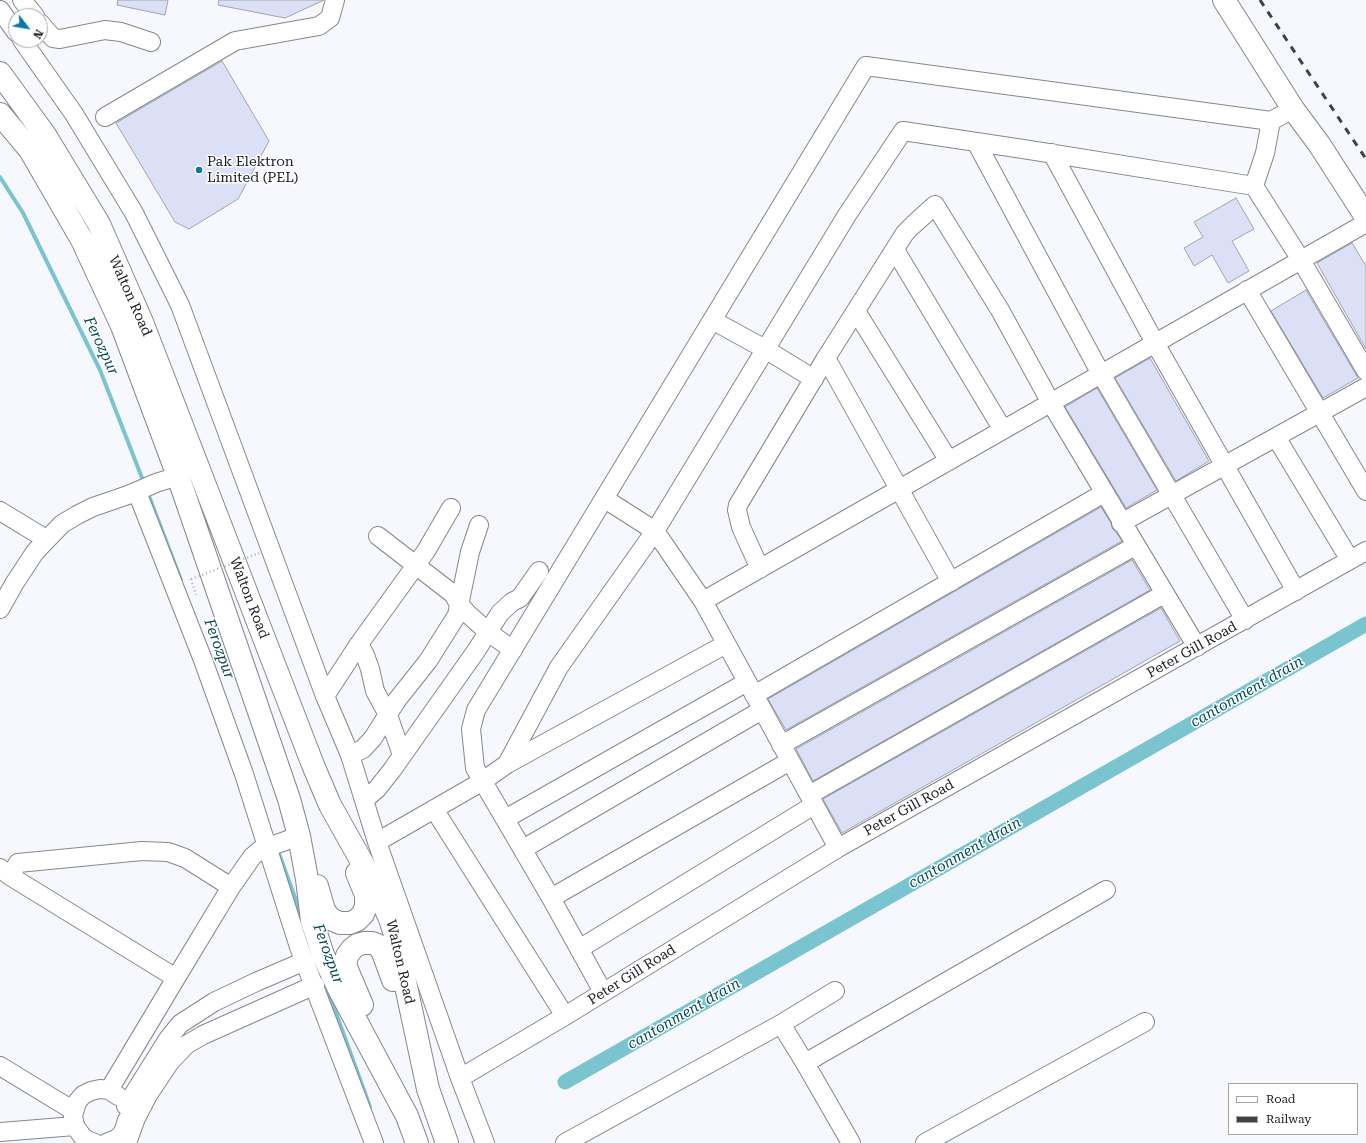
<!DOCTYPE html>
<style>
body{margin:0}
#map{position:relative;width:1366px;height:1143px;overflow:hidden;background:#f7f8fe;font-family:"Roboto Serif",serif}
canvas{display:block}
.legend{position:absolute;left:1228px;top:1083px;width:130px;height:52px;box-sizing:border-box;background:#fff;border:1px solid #a5a5a6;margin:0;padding:5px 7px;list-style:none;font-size:12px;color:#1d1e20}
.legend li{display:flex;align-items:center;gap:8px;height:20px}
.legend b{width:20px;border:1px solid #a5a5a6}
.north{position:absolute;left:8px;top:8px;width:40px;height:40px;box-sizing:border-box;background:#fff;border:1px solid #a5a5a6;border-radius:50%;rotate:121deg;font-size:11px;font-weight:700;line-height:16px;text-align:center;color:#1d1e20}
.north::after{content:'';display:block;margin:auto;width:14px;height:18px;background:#0b77a2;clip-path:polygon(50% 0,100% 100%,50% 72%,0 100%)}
</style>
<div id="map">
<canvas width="1366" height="1143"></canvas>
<ul class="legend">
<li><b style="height:5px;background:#fff"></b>Road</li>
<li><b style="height:5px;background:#404143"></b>Railway</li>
</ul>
<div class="north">N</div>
</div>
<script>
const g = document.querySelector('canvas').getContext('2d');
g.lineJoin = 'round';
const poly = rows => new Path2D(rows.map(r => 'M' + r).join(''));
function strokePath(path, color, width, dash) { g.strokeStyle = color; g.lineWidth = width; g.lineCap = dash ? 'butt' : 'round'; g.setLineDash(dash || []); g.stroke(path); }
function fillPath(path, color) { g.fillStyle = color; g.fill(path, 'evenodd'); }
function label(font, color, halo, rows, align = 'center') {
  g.font = font + ' "Roboto Serif",serif'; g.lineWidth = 3; g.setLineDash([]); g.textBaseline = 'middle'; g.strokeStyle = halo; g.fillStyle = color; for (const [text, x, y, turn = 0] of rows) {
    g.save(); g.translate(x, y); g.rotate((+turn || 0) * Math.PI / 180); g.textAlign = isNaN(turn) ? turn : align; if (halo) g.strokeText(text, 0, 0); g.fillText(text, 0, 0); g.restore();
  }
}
const stream = poly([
 [0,177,23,213,100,370,144,483],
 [147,491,181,580],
 [277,848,302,917],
 [328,991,370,1107]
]);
const canal = poly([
 [565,1082,1366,624]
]);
const building = poly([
 [118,0,168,0,165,15,117,5,118,0],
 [219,0,324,0,285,18,218,5,219,0],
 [222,61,269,141,238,199,189,229,175,222,116,123,222,61],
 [1236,198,1254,229,1232,241,1249,271,1228,283,1212,255,1194,266,1184,248,1203,237,1194,222,1236,198],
 [1352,243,1366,266,1366,349,1317,263,1352,243],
 [1306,290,1358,378,1323,398,1271,311,1306,290],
 [1150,358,1209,461,1176,481,1115,378,1150,358],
 [1097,388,1157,490,1126,508,1065,407,1097,388],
 [1101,507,1111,523,1112,528,1116,532,1122,541,786,730,768,699,1101,507],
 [1132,560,1150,590,813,781,796,749,1132,560],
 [1161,608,1180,641,842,833,823,799,1161,608]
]);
const path = poly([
 [191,579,196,595]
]);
const minor = poly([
 [22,0,35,16],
 [0,10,16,32],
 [40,23,53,38,60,39,105,30,121,32,151,42],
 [22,40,74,114,134,213,180,305,325,696,350,755,377,842,460,1078,485,1143],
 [105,117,235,41,319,26,330,18,335,0],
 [976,142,1101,374,1245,620],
 [1052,153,1155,343,1296,591],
 [1254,186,1265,153,1271,121],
 [895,250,1003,430],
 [1247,290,1366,491],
 [856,311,949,461],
 [712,320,765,349,814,379],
 [826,358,951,582],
 [1276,437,1350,560],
 [137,492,203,660,244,774,299,947,374,1143],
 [605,499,655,531,703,601,838,848],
 [0,511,46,539],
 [1121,523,1366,387],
 [378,536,453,594,459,604,468,614,488,632,513,650],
 [760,569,741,527,737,510,738,505,826,358,905,233,913,225,935,205,1000,310,1051,403,1197,647],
 [703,601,1366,223],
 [0,609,14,584,35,552,62,524,77,515,93,507,128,495,156,483,178,476],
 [359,644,365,655,370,669,375,691,388,715,402,755],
 [754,695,1104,493],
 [325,696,359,644,426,551,451,508],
 [781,745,1135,546],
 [350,755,363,749,373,738,397,700,428,661,457,615,470,552,479,525],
 [507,764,559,667,655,531,847,215,903,131,1023,149,1254,186,1301,260,1366,371],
 [809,795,1164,594],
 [364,800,377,789,392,770,476,651,500,613,512,602,520,598,539,571],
 [434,809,565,1016],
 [505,819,747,682],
 [377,842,483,781,507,764,726,644],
 [523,849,762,710],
 [0,868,10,876,176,978],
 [10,876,18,863,142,851,168,852,185,858,231,887],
 [551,898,790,761],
 [579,949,814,805],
 [603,992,551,898,475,768,471,729,476,710,866,66,1271,121,1293,109],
 [781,1024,835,991],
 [805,1063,851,1143],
 [0,1066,74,1111],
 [460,1078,565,1016,838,848,1366,551],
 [109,1090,176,978,231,887,252,857,260,850,299,836],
 [126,1106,168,1039,180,1024,214,1002,256,982,305,961],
 [0,1132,75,1126],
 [95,1143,87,1140,82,1136,75,1126,73,1116,77,1102,83,1095,91,1091,100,1089,109,1090,118,1096],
 [106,1143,116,1139,121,1135,124,1130,127,1120],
 [127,1143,136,1118,148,1095,170,1062,186,1045,203,1035,315,985],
 [565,1143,781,1024,805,1063,1106,890],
 [925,1143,1145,1022]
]);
const major = poly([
 [1224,0,1293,109,1319,144,1366,217],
 [0,73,45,135,99,224,142,322,313,765,330,805,376,887,390,919,395,935,428,1089,447,1143],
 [0,114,30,150,82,240,122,326,178,476,289,799,299,836,307,879,312,921,323,955,339,989,407,1116,417,1143],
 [317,886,324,910,328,916,333,920,340,923,350,923,357,920,363,914,366,906,366,895,357,873],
 [362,1005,345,965,347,956,352,949,357,945,364,943,372,943,377,945,382,950,393,980]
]);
const rail = poly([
 [1260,0,1366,159]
]);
const pathBridge = poly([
 [191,579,262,552]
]);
const markers = [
 [199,170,4,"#0b77a2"]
];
const poiNames = [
 ["Pak Elektron",207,162],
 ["Limited (PEL)",207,178]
];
const streetNames = [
 ["Walton Road",130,296,66],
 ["Walton Road",249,598,69],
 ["Peter Gill Road",1192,650,-29],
 ["Peter Gill Road",909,808,-29],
 ["Walton Road",400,962,77],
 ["Peter Gill Road",632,975,-32]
];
const waterNames = [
 ["Ferozpur",101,346,65],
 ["Ferozpur",219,649,70],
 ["cantonment drain",1247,692,-30],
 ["cantonment drain",965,853,-30],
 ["Ferozpur",328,954,70],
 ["cantonment drain",684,1014,-30]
];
strokePath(stream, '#7ac4d0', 4);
strokePath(canal, '#7ac4d0', 15);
fillPath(building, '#dbe0f6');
strokePath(building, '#a2a3aa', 1);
strokePath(minor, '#85878e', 20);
strokePath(major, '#85878e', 24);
strokePath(path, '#b0b1b6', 2.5, [1, 3]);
strokePath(minor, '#fff', 18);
strokePath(major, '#fff', 22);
strokePath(rail, '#404143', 3, [7, 7]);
strokePath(pathBridge, '#b0b1b6', 2.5, [1, 3]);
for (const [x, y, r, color] of markers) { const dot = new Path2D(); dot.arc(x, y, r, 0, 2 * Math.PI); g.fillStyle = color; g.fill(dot); strokePath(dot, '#fff', 1.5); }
label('14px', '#1d1e20', '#fff', poiNames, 'left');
label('14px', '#1d1e20', '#fff', streetNames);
label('italic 15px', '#064b54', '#fff', waterNames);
</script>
